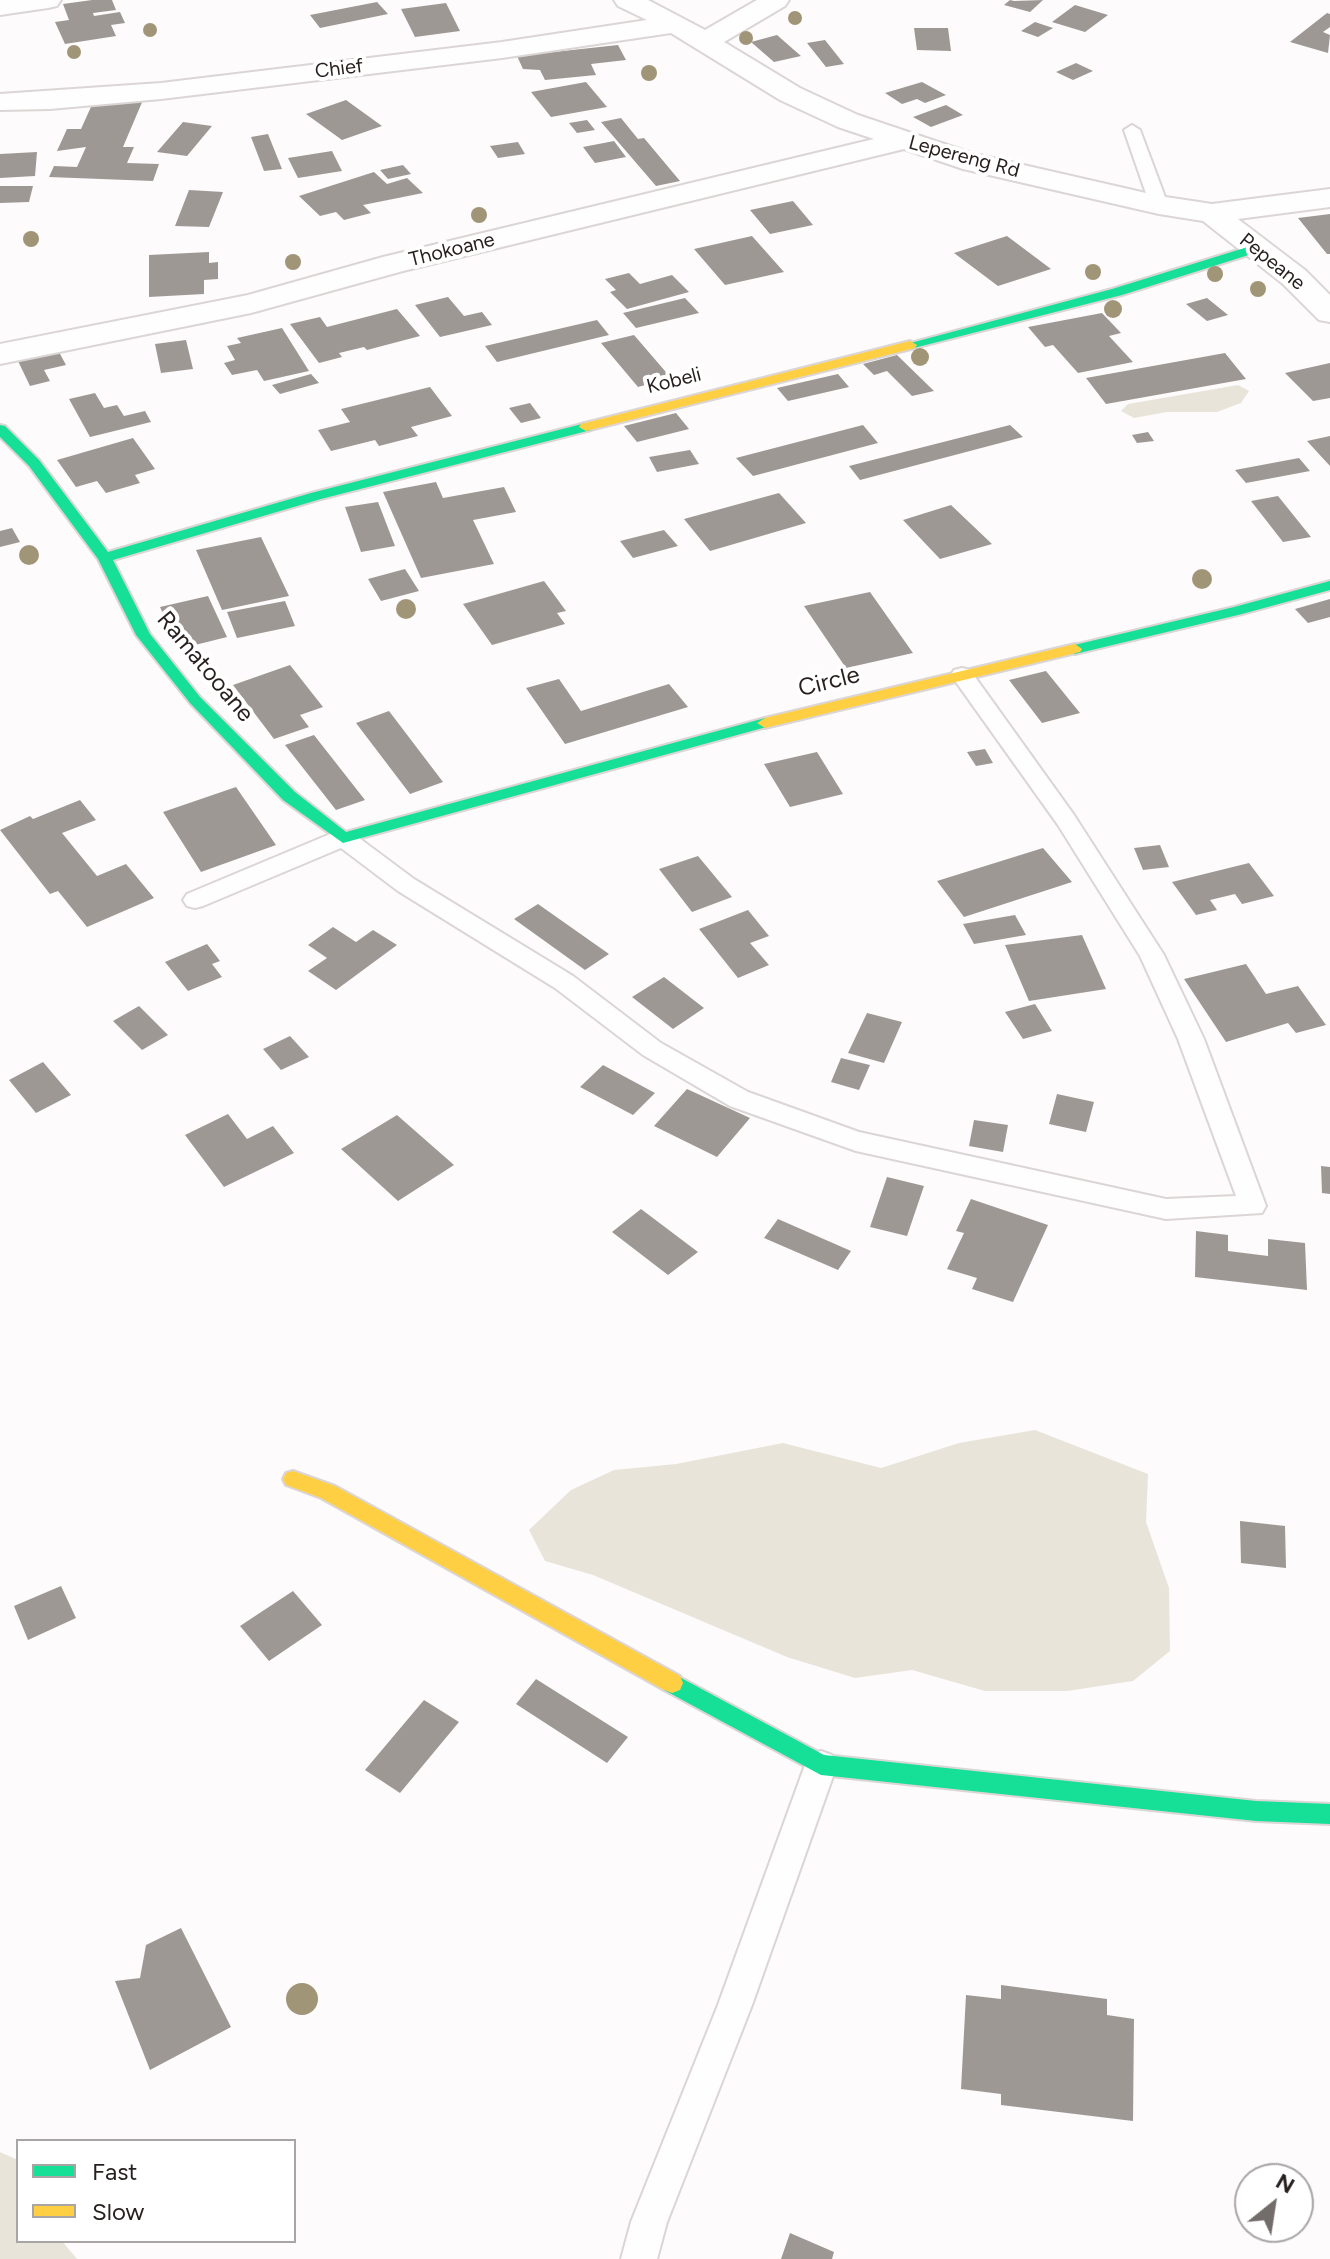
<!DOCTYPE html>
<style>
body{margin:0}
#map{position:relative;width:1330px;height:2259px;overflow:hidden;background:#fdfbfb;font-family:Figtree,sans-serif}
canvas{display:block}
.legend{position:absolute;left:16px;top:2139px;width:280px;height:104px;box-sizing:border-box;background:#fff;border:2px solid #a9a5a5;margin:0;padding:10px 14px;list-style:none;font-size:24px;color:#271f1e}
.legend li{display:flex;align-items:center;gap:16px;height:40px}
.legend b{width:40px;border:2px solid #a9a5a5}
.north{position:absolute;left:1234px;top:2163px;width:80px;height:80px;box-sizing:border-box;background:#fff;border:2px solid #a9a5a5;border-radius:50%;rotate:30deg;font-size:22px;font-weight:700;line-height:32px;text-align:center;color:#271f1e}
.north::after{content:'';display:block;margin:auto;width:28px;height:36px;background:#726c6b;clip-path:polygon(50% 0,100% 100%,50% 72%,0 100%)}
</style>
<div id="map">
<canvas width="1330" height="2259"></canvas>
<ul class="legend">
<li><b style="height:10px;background:#16e098"></b>Fast</li>
<li><b style="height:10px;background:#ffcf43"></b>Slow</li>
</ul>
<div class="north">N</div>
</div>
<script>
const g = document.querySelector('canvas').getContext('2d');
g.lineJoin = 'round';
function fillPath(path, color) { g.fillStyle = color; g.fill(path, 'evenodd'); }
const poly = rows => new Path2D(rows.map(r => 'M' + r).join(''));
function strokePath(path, color, width, dash) { g.strokeStyle = color; g.lineWidth = width; g.lineCap = dash ? 'butt' : 'round'; g.setLineDash(dash || []); g.stroke(path); }
function label(font, color, halo, rows, align = 'center') {
  g.font = font + ' Figtree,sans-serif'; g.lineWidth = 8; g.setLineDash([]); g.textBaseline = 'middle'; g.strokeStyle = halo; g.fillStyle = color; for (const [text, x, y, turn = 0] of rows) {
    g.save(); g.translate(x, y); g.rotate((+turn || 0) * Math.PI / 180); g.textAlign = isNaN(turn) ? turn : align; if (halo) g.strokeText(text, 0, 0); g.fillText(text, 0, 0); g.restore();
  }
}
const green = poly([
 [1238,385,1249,391,1241,403,1217,412,1167,412,1134,418,1121,411,1128,404],
 [1035,1430,1148,1474,1146,1522,1169,1588,1170,1651,1133,1681,1067,1691,985,1691,912,1670,855,1678,787,1657,593,1575,545,1561,529,1530,571,1490,614,1470,676,1464,783,1443,881,1468,959,1443],
 [0,2152,18,2160,18,2241,62,2241,77,2259,0,2259]
]);
const building = poly([
 [92,0,112,0,116,10,93,13,94,16,120,12,125,23,111,25,116,36,65,44,55,22,69,20,63,4],
 [1010,0,1014,1,1043,0,1030,12,1004,5],
 [377,2,388,14,320,28,310,15],
 [446,3,460,31,415,37,401,9],
 [1075,5,1108,15,1085,32,1052,22],
 [1327,13,1330,14,1330,27,1323,32,1330,35,1328,53,1290,42],
 [1035,22,1053,28,1038,37,1021,31],
 [914,28,948,28,951,51,917,50],
 [777,35,801,56,774,62,751,42],
 [825,40,844,64,826,67,807,43],
 [618,45,626,60,591,64,596,75,545,80,540,70,523,69,517,56],
 [1076,63,1093,71,1073,80,1056,72],
 [586,82,607,107,551,117,531,92],
 [922,82,946,95,925,103,917,99,902,104,885,93],
 [95,98,143,100,123,147,134,147,127,163,159,164,153,181,49,177,54,166,77,167,86,147,57,151,67,129,81,129],
 [346,100,382,126,342,140,306,114],
 [946,105,963,115,931,127,913,117],
 [621,118,638,139,644,138,680,181,656,186,601,122],
 [587,120,595,130,577,133,569,123],
 [183,122,212,126,187,156,157,152],
 [268,134,282,169,264,171,251,137],
 [614,141,626,157,595,163,583,147],
 [518,142,525,154,498,158,490,146],
 [332,151,342,171,298,178,288,158],
 [37,152,35,176,0,178,0,154],
 [403,165,411,174,388,179,380,170],
 [374,172,387,184,407,178,423,193,363,205,371,213,344,220,336,212,320,216,299,196],
 [0,186,33,186,29,202,0,203],
 [189,190,223,192,209,227,175,226],
 [793,201,813,225,770,234,750,210],
 [1330,214,1330,254,1327,254,1298,218],
 [752,236,784,272,725,285,694,249],
 [1007,236,1051,269,998,286,954,253],
 [209,252,209,263,218,262,218,279,204,280,204,294,149,297,149,255],
 [629,273,640,284,672,275,689,292,627,309,610,292,616,290,605,279],
 [448,297,464,316,482,312,492,325,440,337,415,305],
 [685,298,699,313,636,328,623,313],
 [1207,298,1228,315,1207,321,1186,304],
 [397,309,420,336,367,350,364,347,339,353,342,357,319,363,290,324,320,317,327,327],
 [1102,313,1121,333,1109,336,1133,362,1078,373,1053,345,1045,347,1028,327],
 [597,320,609,335,497,362,485,346],
 [282,328,309,371,264,381,257,370,232,375,224,363,235,360,227,346,241,343,237,338],
 [634,335,671,378,638,387,601,343],
 [186,340,193,369,161,373,155,344],
 [59,352,66,365,44,370,50,381,30,386,18,361],
 [1225,353,1246,379,1106,404,1086,378],
 [897,355,934,391,912,396,887,371,874,375,863,364],
 [1330,363,1330,398,1313,401,1285,373],
 [311,374,319,383,280,394,272,385],
 [838,374,849,387,788,401,777,388],
 [430,387,452,416,411,427,418,436,379,446,375,440,331,451,318,430,350,422,341,409],
 [95,393,104,408,117,405,124,416,145,411,151,422,90,437,69,399],
 [530,403,541,418,521,423,509,408],
 [676,413,689,429,637,442,624,426],
 [863,425,878,443,753,476,736,458],
 [1010,425,1023,437,860,480,849,466],
 [1148,432,1154,441,1137,443,1132,435],
 [1330,436,1330,466,1307,441],
 [133,438,155,469,135,475,140,483,106,493,97,481,76,487,57,460],
 [690,450,699,464,657,472,649,457],
 [1299,458,1310,471,1246,483,1235,470],
 [436,482,443,498,504,487,516,512,473,520,494,564,421,578,383,492],
 [779,493,806,523,710,551,684,519],
 [1278,496,1311,537,1283,542,1251,501],
 [378,502,395,546,361,552,345,507],
 [951,505,992,544,940,559,903,520],
 [12,528,20,542,0,547,0,531],
 [664,530,678,546,633,558,620,541],
 [261,537,289,596,222,610,196,550],
 [405,569,419,591,381,601,368,579],
 [544,581,566,611,557,613,565,624,492,645,463,604],
 [870,592,913,653,846,668,804,606],
 [208,596,227,637,179,649,160,607],
 [1330,599,1330,617,1308,623,1295,609],
 [285,601,295,626,237,638,227,612],
 [290,665,323,707,300,715,309,727,274,739,233,685],
 [1046,671,1080,713,1042,723,1009,680],
 [559,679,581,711,669,684,688,707,565,744,526,688],
 [389,711,443,782,410,794,356,723],
 [314,735,365,800,336,810,285,745],
 [985,749,993,763,976,766,967,752],
 [817,752,843,794,790,807,764,764],
 [236,787,276,845,201,872,163,812],
 [80,800,96,820,62,833,97,876,126,864,154,898,87,927,58,891,50,894,0,830,30,816,33,819],
 [1160,845,1169,867,1143,870,1134,848],
 [1043,848,1072,882,964,917,937,881],
 [698,856,732,897,692,912,659,869],
 [1249,863,1274,896,1242,904,1235,894,1210,900,1217,910,1196,915,1172,882],
 [538,904,609,954,585,970,514,919],
 [748,910,769,936,750,943,769,965,738,978,699,929],
 [1015,915,1026,935,974,944,963,924],
 [333,927,356,942,373,930,397,945,336,990,308,971,327,958,308,945],
 [1082,935,1106,989,1029,1001,1005,945],
 [207,944,220,961,212,964,222,977,188,991,165,962],
 [1246,964,1266,994,1298,986,1326,1025,1296,1033,1288,1023,1226,1042,1184,979],
 [664,977,704,1008,673,1029,632,997],
 [1035,1004,1052,1031,1023,1039,1005,1012],
 [139,1006,168,1035,142,1050,113,1021],
 [867,1013,902,1022,884,1063,848,1053],
 [290,1036,309,1057,281,1070,263,1049],
 [841,1058,870,1065,859,1090,831,1082],
 [43,1062,71,1095,36,1113,9,1080],
 [603,1065,655,1093,633,1115,580,1087],
 [687,1089,750,1118,717,1157,654,1126],
 [1057,1094,1094,1102,1086,1132,1049,1124],
 [228,1114,247,1139,273,1126,294,1153,224,1187,185,1135],
 [397,1115,454,1165,398,1201,341,1149],
 [974,1120,1008,1125,1003,1152,969,1146],
 [1321,1166,1330,1167,1330,1194,1322,1193],
 [887,1177,924,1186,907,1236,870,1227],
 [971,1199,1048,1225,1013,1302,972,1289,977,1278,947,1269,964,1233,956,1231],
 [641,1209,698,1252,668,1275,612,1232],
 [778,1219,851,1251,838,1270,764,1238],
 [1196,1231,1228,1235,1228,1251,1268,1256,1268,1239,1305,1243,1307,1290,1195,1277],
 [1240,1521,1285,1526,1286,1568,1241,1563],
 [61,1586,76,1618,28,1640,14,1606],
 [293,1591,322,1625,269,1661,240,1626],
 [536,1679,628,1737,607,1763,516,1704],
 [424,1700,459,1722,400,1793,365,1770],
 [181,1928,231,2027,150,2070,115,1981,140,1978,146,1945],
 [1001,1985,1107,1999,1107,2015,1134,2019,1133,2121,1001,2105,1001,2094,961,2089,966,1995,1001,1999],
 [790,2233,834,2252,832,2259,781,2259]
]);
const lane = poly([
 [1132,125,1140,130,1168,205,1165,209,1159,210,1150,205,1124,130,1132,125],
 [962,668,970,670,1074,815,1164,955,1204,1039,1266,1206,1262,1213,1166,1219,856,1151,730,1106,643,1055,555,988,398,891,341,848,203,906,195,908,187,906,183,900,187,894,335,832,351,832,414,879,573,976,661,1043,748,1092,859,1132,1166,1199,1236,1196,1178,1039,1140,956,1058,825,951,675,954,670,962,668],
 [821,1751,832,1755,837,1765,752,2005,667,2222,657,2259,621,2259,631,2222,718,2005,805,1765,810,1755,821,1751]
]);
const street = poly([
 [0,0,61,0,57,6,48,8,0,15,0,0],
 [614,0,648,0,705,30,757,0,789,0,785,6,724,42,800,88,858,115,971,153,1159,196,1212,204,1330,189,1330,207,1238,219,1305,270,1330,295,1330,322,1319,320,1283,284,1203,221,1159,214,963,169,904,149,403,271,251,313,0,364,0,344,248,295,383,257,874,139,838,127,780,100,671,33,502,58,161,99,50,109,0,110,0,94,161,83,502,42,647,20,618,6,614,0]
]);
const fast = poly([
 [1254,245,1258,246,1258,252,1122,295,910,349,903,345,1112,289,1254,245],
 [586,423,591,424,591,430,321,499,113,560,150,634,200,697,295,792,346,832,765,718,773,723,770,726,343,843,283,800,190,703,136,635,98,559,29,466,0,437,0,425,5,426,39,460,108,552,311,493,586,423],
 [1330,581,1330,590,1242,614,1075,654,1068,649,1070,646,1234,607,1330,581],
 [672,1673,824,1755,1256,1801,1330,1804,1330,1824,1256,1821,821,1775,664,1690,661,1683,664,1676,672,1673]
]);
const slow = poly([
 [910,341,917,345,915,348,586,431,579,427,581,424,910,341],
 [1075,644,1082,649,1080,652,765,728,757,723,765,718,1075,644],
 [293,1471,335,1486,680,1676,683,1683,680,1690,672,1693,664,1690,321,1498,286,1485,283,1479,286,1473,293,1471]
]);
const trees = [
 [795,18,7],
 [150,30,7],
 [746,38,7],
 [74,52,7],
 [649,73,8],
 [479,215,8],
 [31,239,8],
 [293,262,8],
 [1093,272,8],
 [1215,274,8],
 [1258,289,8],
 [1113,309,9],
 [920,357,9],
 [29,555,10],
 [1202,579,10],
 [406,609,10],
 [302,1999,16]
];
const farStreetnames = [
 ["Chief",339,69,-7],
 ["Lepereng Rd",964,157,15],
 ["Thokoane",452,250,-14],
 ["Pepeane",1272,262,39],
 ["Kobeli",674,381,-14]
];
const streetNames = [
 ["Ramatooane",205,667,50],
 ["Circle",829,682,-14]
];
fillPath(green, '#e9e4da');
fillPath(building, '#9e9895');
strokePath(lane, '#dbd6d5', 4);
strokePath(street, '#dbd6d5', 4);
strokePath(fast, '#dbd6d5', 4);
strokePath(slow, '#dbd6d5', 4);
fillPath(lane, '#fffefe');
fillPath(street, '#fffefe');
fillPath(fast, '#16e098');
fillPath(slow, '#ffcf43');
g.fillStyle = '#a19578';
for (const [x, y, r] of trees) { g.beginPath(); g.arc(x, y, r, 0, 2 * Math.PI); g.fill(); }
label('20px', '#271f1e', '#fff', farStreetnames);
label('24px', '#271f1e', '#fff', streetNames);
</script>
